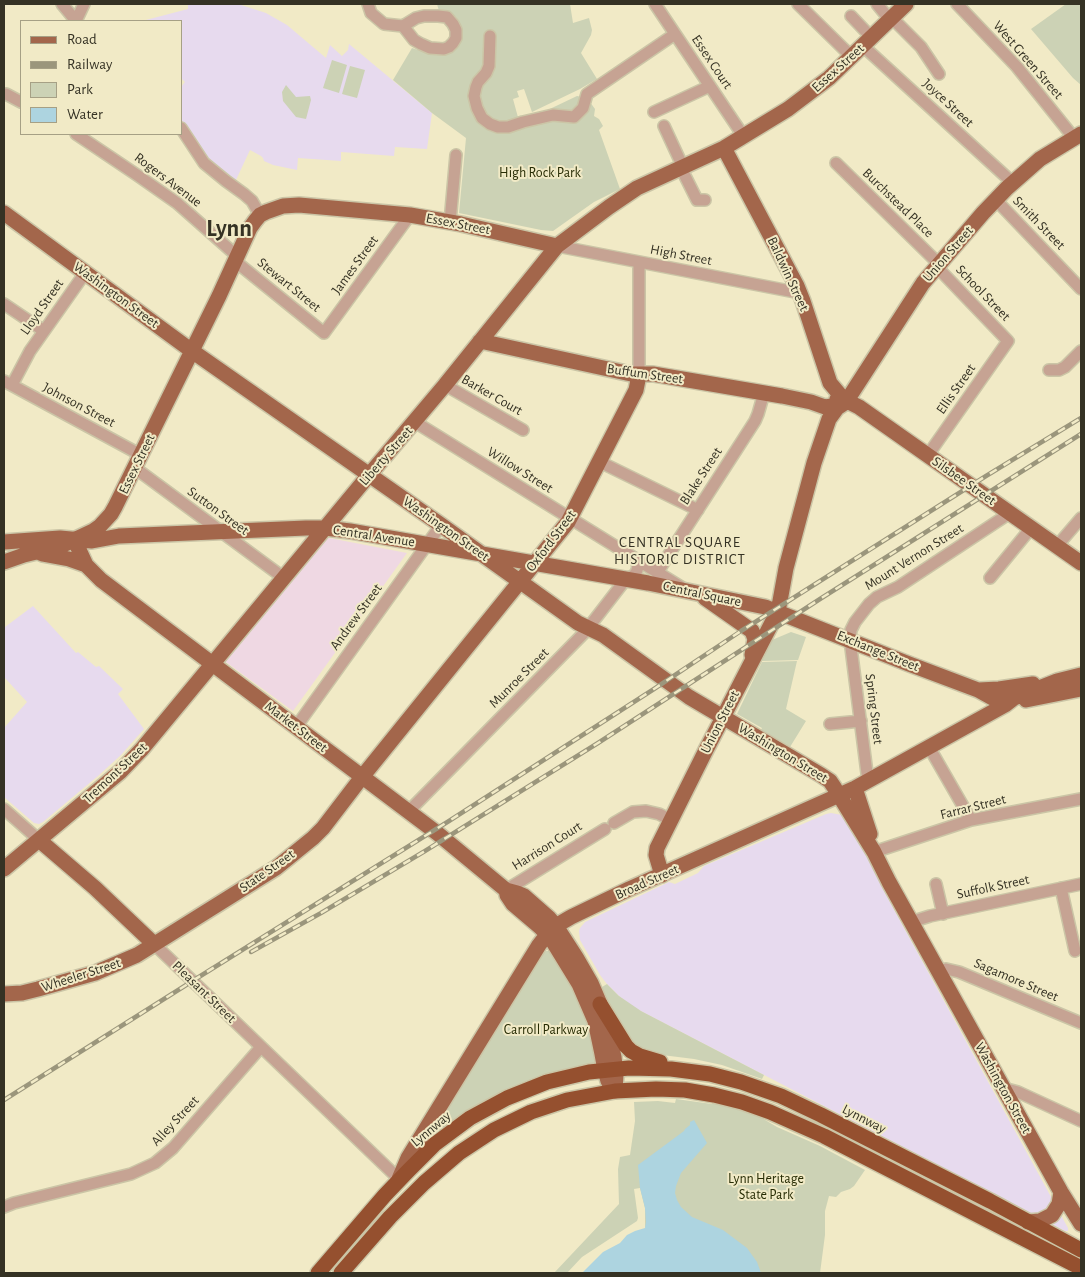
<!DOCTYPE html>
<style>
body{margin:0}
#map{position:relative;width:1085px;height:1277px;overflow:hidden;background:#f1eac6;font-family:"Alegreya Sans",sans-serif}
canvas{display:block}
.frame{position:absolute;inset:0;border:5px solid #353224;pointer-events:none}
.legend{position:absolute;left:20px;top:20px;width:162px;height:115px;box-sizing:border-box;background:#f1eac6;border:1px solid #a6a085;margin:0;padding:6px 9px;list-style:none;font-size:15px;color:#353224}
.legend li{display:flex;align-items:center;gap:10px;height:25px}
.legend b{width:25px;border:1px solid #a6a085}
</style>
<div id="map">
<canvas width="1085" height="1277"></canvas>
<div class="frame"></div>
<ul class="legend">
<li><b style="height:6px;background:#a3664b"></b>Road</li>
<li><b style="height:6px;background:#9b967c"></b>Railway</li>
<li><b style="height:14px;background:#ccd2b5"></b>Park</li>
<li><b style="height:14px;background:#add4e0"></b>Water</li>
</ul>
</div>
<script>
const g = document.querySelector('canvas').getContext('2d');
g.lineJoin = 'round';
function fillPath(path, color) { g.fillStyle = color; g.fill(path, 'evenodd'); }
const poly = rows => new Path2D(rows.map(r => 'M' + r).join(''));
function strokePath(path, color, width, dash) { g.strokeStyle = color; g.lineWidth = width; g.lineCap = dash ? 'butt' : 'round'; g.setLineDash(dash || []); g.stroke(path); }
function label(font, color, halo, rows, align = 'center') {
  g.font = font + ' "Alegreya Sans",sans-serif'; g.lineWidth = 4; g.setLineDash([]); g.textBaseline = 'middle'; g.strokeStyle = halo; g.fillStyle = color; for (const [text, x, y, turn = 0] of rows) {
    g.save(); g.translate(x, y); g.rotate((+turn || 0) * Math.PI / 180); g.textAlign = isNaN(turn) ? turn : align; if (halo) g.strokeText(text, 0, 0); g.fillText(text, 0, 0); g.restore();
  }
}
const commercial = poly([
 [324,537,407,553,293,711,223,660]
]);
const education = poly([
 [188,4,238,4,266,13,287,25,326,58,330,45,342,56,348,50,349,44,432,113,427,149,395,147,394,156,341,152,341,161,298,158,297,170,273,165,264,161,263,158,261,156,250,150,235,182,208,160,181,119,181,87,185,82,181,78,181,21,142,21,188,9],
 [33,606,76,653,78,652,96,667,99,666,123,689,118,694,144,729,121,755,98,776,43,822,39,824,34,823,4,797,4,728,27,702,4,677,4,627,5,627],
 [831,813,842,815,850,823,886,895,1068,1228,1068,1231,1065,1231,633,1007,619,996,607,984,600,975,580,940,579,931,580,928,585,922,669,882,675,884,698,873,704,866,826,814]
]);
const green = poly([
 [437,4,570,4,573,23,589,18,592,30,591,35,581,53,597,79,580,89,532,112,524,89,517,91,519,97,513,99,519,121,533,117,577,96,587,98,595,109,594,116,599,119,603,126,599,130,620,189,594,202,553,231,541,230,459,213,466,138,432,113,393,80,412,48,431,54,447,53,462,36,461,27,456,17,451,14,439,11],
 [1066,4,1081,4,1081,85,1073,78,1031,29],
 [332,60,347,65,339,93,323,88],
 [350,66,365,70,357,98,342,94],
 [286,85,296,97,310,96,311,100,306,119,296,117,283,101,282,92],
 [791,632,806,637,798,660,762,661,772,640],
 [797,661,786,709,806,721,790,747,761,730,762,728,737,714,762,662],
 [546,951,552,951,587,1013,597,1062,591,1066,560,1072,413,1159,543,953],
 [607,984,619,996,641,1011,764,1075,762,1079,722,1065,694,1059,646,1053,622,1036,602,987],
 [676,1099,712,1104,719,1104,755,1114,777,1127,820,1146,865,1170,854,1186,850,1189,841,1192,836,1197,829,1196,825,1211,825,1235,820,1273,761,1273,761,1272,645,1227,645,1208,640,1188,634,1189,638,1218,637,1221,582,1257,567,1273,554,1273,619,1204,618,1169,620,1157,630,1155,635,1121,634,1102,658,1101,675,1103]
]);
const water = poly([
 [694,1120,707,1143,681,1173,676,1186,675,1193,677,1200,681,1207,692,1217,723,1230,747,1248,757,1262,761,1273,582,1273,603,1252,620,1243,627,1235,635,1231,645,1228,646,1222,645,1208,640,1188,638,1165,684,1131,685,1129,690,1125,690,1122]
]);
const minor = poly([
 [62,4,76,21],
 [368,4,371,13,384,24,403,26,416,18,424,16,438,16,447,17,453,24,456,30,456,38,453,43,449,47,444,49,430,48,421,44,414,40,403,26],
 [655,4,744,137],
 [798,4,852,57],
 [877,4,890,20],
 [957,4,1017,67,1074,138],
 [851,16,872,38],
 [892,18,921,47,939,74],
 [76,21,84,4],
 [490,36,489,66,486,73,478,82,476,87,474,96,477,108,482,118,490,124,498,127,508,127,523,122,553,115,574,117,583,108,587,94,675,34],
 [863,46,1013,183],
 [6,94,21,102],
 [654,112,710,86],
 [664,126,683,167],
 [181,128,204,163,226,181,244,194,252,201,260,215],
 [76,134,137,175,177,203,237,256],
 [836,163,939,264],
 [681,168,697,200,705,200],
 [995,199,1081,289],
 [450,222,456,155],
 [557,246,800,293],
 [235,261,324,333,410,215],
 [639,262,639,375],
 [4,304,44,331],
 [1049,370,1059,370,1065,367,1081,351],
 [4,381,141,455],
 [12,385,30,351,85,273],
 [445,385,523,430],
 [415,422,681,587],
 [928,455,1008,341,936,266],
 [600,462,698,510],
 [135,468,284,578],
 [1057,546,1081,518],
 [657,573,755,421,758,414,764,393],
 [990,578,1031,528],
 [830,724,861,721],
 [296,727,441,525],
 [929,747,971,820],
 [868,781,850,640,851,630,855,622,869,604,877,597,898,587,1010,513],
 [4,809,39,840],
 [408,812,585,632,626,579,633,576,636,573,638,567,636,560],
 [614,823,633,812,646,811,659,814,671,820],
 [874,852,971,820,1081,799],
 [936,884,943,914],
 [1061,888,1075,951],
 [506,890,605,829],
 [911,922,930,916,1081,884],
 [154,944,399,1179],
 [938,971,946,969,959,972,1081,1023],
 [1003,1088,1018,1092,1081,1121],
 [4,1207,14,1203,131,1174,155,1163,173,1148,261,1047]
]);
const major = poly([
 [724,148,797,286,803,301,830,383,846,402],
 [4,213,192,351,441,525,578,623,603,635,689,697,821,775,830,781,834,787,874,852,889,882,1061,1192,1081,1224],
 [480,341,631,374,653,374,782,396,811,402,825,407,832,406,844,403],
 [837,399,851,403,859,407,1081,563],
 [74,539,86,565,101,580,437,833,506,890,517,893,524,896,549,918,556,926,576,957,591,983,600,1004,607,1025,614,1057,616,1074,615,1091],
 [4,542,60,538,92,541,119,536,306,528,325,528,350,531,648,583,765,607,909,664,978,690,1005,705],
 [42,554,69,559,86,565],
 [4,562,24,555,61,546,93,531,100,526,111,514,115,507,219,296,250,228,255,221,260,215,266,212,283,206,299,205,410,215,461,224,557,246],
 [705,598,752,631,755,639,752,655],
 [979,690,999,689,1033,684],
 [1026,700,1081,689],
 [855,788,870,834],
 [39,840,95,888,154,944],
 [4,869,120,772,142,749,369,475,445,385,557,246,609,207,637,188,724,148,788,109,829,78,906,4],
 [662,875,656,855,657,848,706,750,778,611,780,601,786,568,814,463,829,419,837,408,846,402,923,283,983,213,1007,188,1040,159,1081,134],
 [506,890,507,895,513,904,540,927,552,940,579,984,595,1021,602,1054,605,1070,608,1081],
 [4,994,22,993,38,989,95,973,137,955,276,868,313,838,323,828,362,777,568,522,636,390,639,375],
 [399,1179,408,1158,539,945,549,932,559,924,571,917,629,889,855,788,1005,705,1014,698,1057,681,1081,675],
 [1028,1222,1040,1221,1052,1215,1059,1204,1061,1192]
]);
const highway = poly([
 [600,1004,626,1046,631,1051,640,1056,660,1062],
 [318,1273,385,1195,408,1171,435,1144,470,1118,507,1098,547,1082,589,1072,629,1068,671,1069,710,1074,741,1082,781,1096,821,1115,990,1201,1081,1250],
 [341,1273,390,1217,424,1183,459,1153,494,1130,531,1112,567,1100,615,1091,656,1089,685,1090,714,1095,742,1102,770,1112,824,1136,1081,1268]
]);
const rail = poly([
 [251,952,321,913,425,851,598,743,820,599,1081,434],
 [4,1100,202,975,449,821,654,689,741,631,986,476,1081,418]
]);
const streetNames = [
 ["West Green Street",1028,60,49],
 ["Essex Court",712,62,56],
 ["Essex Street",838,68,-42],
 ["Joyce Street",948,103,43],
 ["Rogers Avenue",168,180,37],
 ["Burchstead Place",898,203,44],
 ["Smith Street",1039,223,46],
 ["Essex Street",458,224,11],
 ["Union Street",948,254,-49],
 ["High Street",681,255,11],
 ["James Street",355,265,-54],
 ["Baldwin Street",788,274,65],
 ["Stewart Street",289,285,39],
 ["School Street",983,293,46],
 ["Washington Street",116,295,36],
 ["Lloyd Street",42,307,-55],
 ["Buffum Street",645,374,8],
 ["Ellis Street",956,389,-55],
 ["Barker Court",492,395,30],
 ["Johnson Street",79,405,28],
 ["Liberty Street",386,456,-49],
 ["Essex Street",137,464,-64],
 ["Willow Street",520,470,32],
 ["Blake Street",701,476,-57],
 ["Silsbee Street",964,481,35],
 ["Sutton Street",218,511,36],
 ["Washington Street",446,529,35],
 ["Central Avenue",374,536,9],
 ["Oxford Street",551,541,-53],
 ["Mount Vernon Street",914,557,-32],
 ["Central Square",702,594,12],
 ["Andrew Street",356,617,-54],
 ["Exchange Street",878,651,22],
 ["Munroe Street",519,678,-45],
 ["Spring Street",874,709,83],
 ["Union Street",720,722,-63],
 ["Market Street",296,727,37],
 ["Washington Street",783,753,31],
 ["Tremont Street",115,773,-43],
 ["Farrar Street",973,807,-14],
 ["Harrison Court",547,846,-32],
 ["State Street",267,871,-35],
 ["Broad Street",647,882,-24],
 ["Suffolk Street",993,887,-12],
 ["Wheeler Street",81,975,-18],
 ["Sagamore Street",1016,980,23],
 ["Pleasant Street",204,992,44],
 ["Washington Street",1003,1088,61],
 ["Lynnway",864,1119,27],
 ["Alley Street",175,1121,-47],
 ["Lynnway",431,1129,-40]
];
const parkNames = [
 ["High Rock Park",540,173],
 ["Carroll Parkway",546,1030],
 ["Lynn Heritage",766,1179],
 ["State Park",766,1195]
];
const neighbourhoodNames = [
 ["CENTRAL SQUARE",680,542],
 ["HISTORIC DISTRICT",680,559]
];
const townNames = [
 ["Lynn",229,229]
];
fillPath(commercial, '#efd8e3');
fillPath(education, '#e7daee');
fillPath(green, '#ccd2b5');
fillPath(water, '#add4e0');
strokePath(minor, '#cbc5a6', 14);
strokePath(major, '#cbc5a6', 18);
strokePath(highway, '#cbc5a6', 18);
strokePath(minor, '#c6a393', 11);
strokePath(major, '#a3664b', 15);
strokePath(highway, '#95502f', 15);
strokePath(rail, '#9b967c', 4.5);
strokePath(rail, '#f1eac6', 2.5, [8]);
label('14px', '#353224', '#f1eac6', streetNames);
label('14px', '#272c04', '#f1eac6', parkNames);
g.letterSpacing = '1px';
label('15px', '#353224', '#f1eac6', neighbourhoodNames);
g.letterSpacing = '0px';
label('bold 24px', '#353224', '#f1eac6', townNames);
</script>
